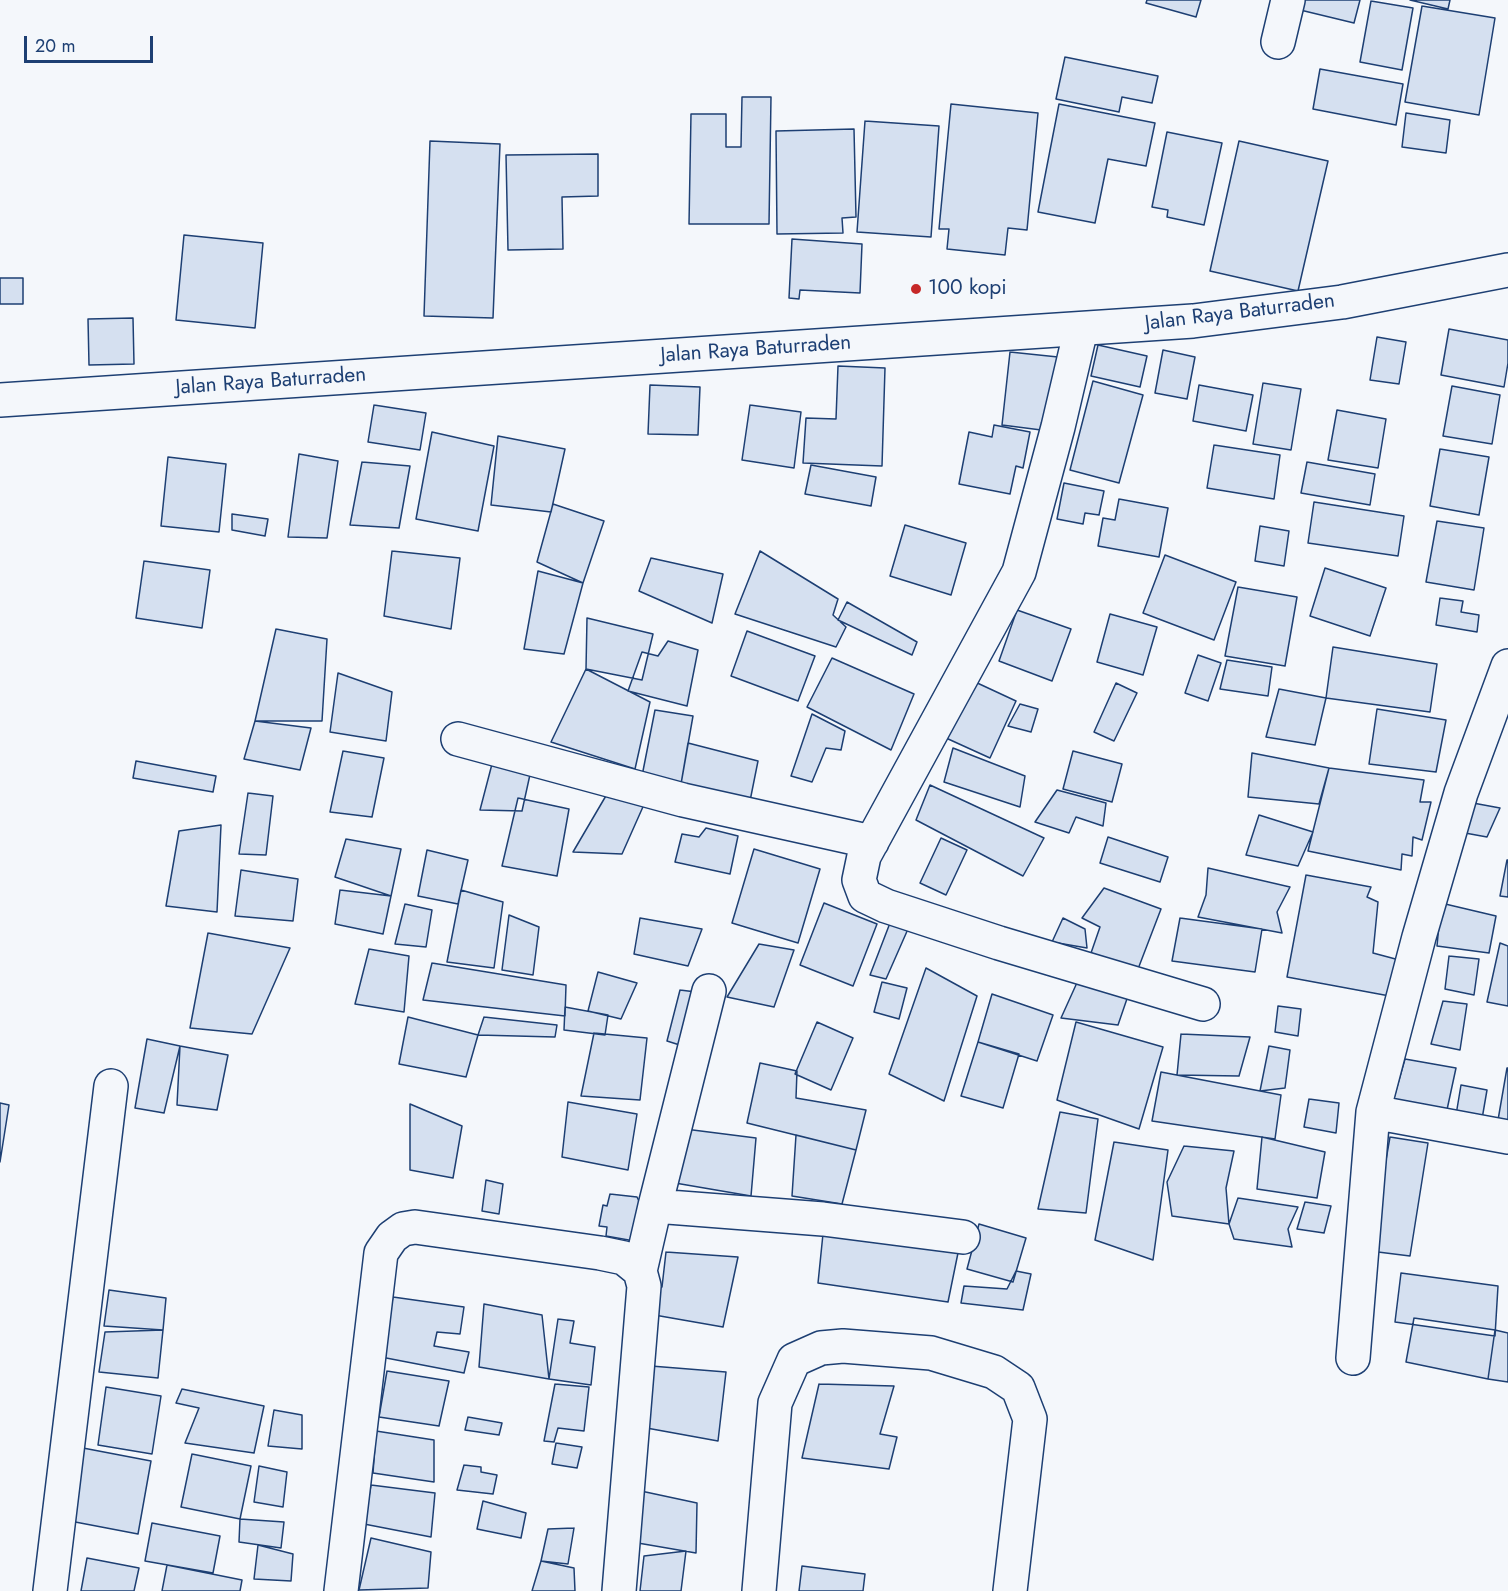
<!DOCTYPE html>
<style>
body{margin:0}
#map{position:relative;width:1508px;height:1591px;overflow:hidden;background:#f4f7fb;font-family:Jost,sans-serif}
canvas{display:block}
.scale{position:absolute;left:24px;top:36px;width:129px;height:27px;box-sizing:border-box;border:3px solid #1d3f73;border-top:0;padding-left:8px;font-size:18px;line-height:21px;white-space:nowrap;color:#1d3f73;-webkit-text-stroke:4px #f4f7fb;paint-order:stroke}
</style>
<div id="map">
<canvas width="1508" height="1591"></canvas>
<div class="scale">20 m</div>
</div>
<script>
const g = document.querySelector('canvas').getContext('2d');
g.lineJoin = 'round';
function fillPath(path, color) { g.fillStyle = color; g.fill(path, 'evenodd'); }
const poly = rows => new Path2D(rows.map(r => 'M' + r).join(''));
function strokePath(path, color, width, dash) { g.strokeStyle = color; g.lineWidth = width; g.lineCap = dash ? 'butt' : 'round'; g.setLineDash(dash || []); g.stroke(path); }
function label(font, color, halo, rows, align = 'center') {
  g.font = font + ' Jost,sans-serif'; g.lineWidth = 4.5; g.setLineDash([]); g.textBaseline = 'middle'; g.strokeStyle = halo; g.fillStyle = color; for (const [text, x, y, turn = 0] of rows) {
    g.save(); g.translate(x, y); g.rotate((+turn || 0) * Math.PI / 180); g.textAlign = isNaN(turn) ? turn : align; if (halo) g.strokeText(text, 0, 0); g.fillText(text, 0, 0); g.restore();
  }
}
const building = poly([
 [1147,0,1201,0,1196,17,1146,3,1147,0],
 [1294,0,1360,0,1354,23,1292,8,1294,0],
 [1410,0,1450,0,1448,9,1410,0],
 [1371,1,1413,8,1402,70,1360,62,1371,1],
 [1422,6,1495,18,1479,115,1405,102,1422,6],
 [1065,57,1158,76,1152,103,1122,97,1119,112,1056,99,1065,57],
 [1320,69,1403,84,1396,125,1313,109,1320,69],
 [742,97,771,97,769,224,689,224,691,114,726,114,726,147,741,147,742,97],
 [951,104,1038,113,1027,230,1008,228,1005,255,947,249,949,229,939,229,951,104],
 [1059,104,1155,123,1146,166,1108,159,1095,223,1038,212,1059,104],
 [1406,113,1450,120,1446,153,1402,147,1406,113],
 [865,121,939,126,931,237,857,232,865,121],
 [854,129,856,217,842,218,843,233,777,234,776,131,854,129],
 [1167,132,1222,143,1204,225,1167,217,1168,210,1152,207,1167,132],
 [430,141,500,144,493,318,424,316,430,141],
 [1239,141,1328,161,1298,291,1210,271,1239,141],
 [598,154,598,196,562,197,563,249,508,250,506,155,598,154],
 [184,235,263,243,255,328,176,320,184,235],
 [792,239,862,244,860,293,800,290,799,299,789,298,792,239],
 [0,278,23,278,23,304,0,304,0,278],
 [133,318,134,364,89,365,88,319,133,318],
 [1449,329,1508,340,1508,363,1504,387,1441,375,1449,329],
 [1377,337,1406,342,1399,384,1370,380,1377,337],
 [1098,345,1147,356,1140,387,1091,376,1098,345],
 [1163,350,1195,357,1187,399,1155,393,1163,350],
 [1010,352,1058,357,1049,431,1002,425,1010,352],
 [838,366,885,368,882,466,803,463,806,418,836,419,838,366],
 [1093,381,1143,395,1119,483,1070,470,1093,381],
 [1263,383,1301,389,1291,450,1253,444,1263,383],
 [650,385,700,387,698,435,648,434,650,385],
 [1199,385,1253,395,1246,431,1193,421,1199,385],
 [1452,386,1500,395,1492,444,1443,436,1452,386],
 [374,405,426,413,420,450,368,442,374,405],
 [750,405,801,412,794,468,742,460,750,405],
 [1337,410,1386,419,1378,468,1328,460,1337,410],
 [994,425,1030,432,1023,468,1016,466,1010,494,959,484,969,432,992,437,994,425],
 [432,432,494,446,478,531,416,519,432,432],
 [498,436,565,449,551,512,491,505,498,436],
 [1214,445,1280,455,1274,499,1207,488,1214,445],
 [1440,449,1489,457,1479,515,1430,506,1440,449],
 [299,454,338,461,327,538,288,537,299,454],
 [168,457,226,464,219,532,161,526,168,457],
 [362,462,410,466,399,528,350,525,362,462],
 [1307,462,1375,474,1370,505,1301,493,1307,462],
 [811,465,876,477,871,506,805,494,811,465],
 [1064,483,1104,491,1099,515,1085,513,1083,524,1057,519,1064,483],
 [1119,499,1168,508,1159,557,1098,546,1103,518,1115,520,1119,499],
 [1314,502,1404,516,1398,556,1308,543,1314,502],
 [553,504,604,521,583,583,537,562,553,504],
 [232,514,268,519,265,536,232,530,232,514],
 [1437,521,1484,528,1474,590,1426,582,1437,521],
 [905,525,966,543,951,595,890,576,905,525],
 [1260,526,1289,531,1284,566,1255,561,1260,526],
 [392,551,460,558,451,629,384,616,392,551],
 [760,551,838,599,833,615,846,627,836,647,735,614,760,551],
 [1165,555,1236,582,1214,640,1143,613,1165,555],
 [651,558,723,574,712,623,639,591,651,558],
 [144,561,210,570,202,628,136,618,144,561],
 [1325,568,1386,588,1370,636,1310,616,1325,568],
 [538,571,583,583,564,654,524,649,538,571],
 [1238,587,1297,597,1285,666,1225,656,1238,587],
 [1440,598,1463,601,1461,612,1479,615,1477,632,1436,625,1440,598],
 [847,602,917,642,912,655,838,620,847,602],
 [1017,610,1071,629,1052,681,999,661,1017,610],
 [1110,614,1157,627,1143,675,1097,662,1110,614],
 [587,618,653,634,642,680,586,669,587,618],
 [276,629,327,639,322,721,255,721,276,629],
 [747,631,815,656,798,701,731,676,747,631],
 [668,641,698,650,687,706,628,691,642,652,658,656,668,641],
 [1333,647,1437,664,1430,712,1326,698,1333,647],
 [1198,655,1221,663,1208,701,1185,693,1198,655],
 [832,658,914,694,891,750,807,707,832,658],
 [1227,660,1272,667,1268,696,1220,689,1227,660],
 [586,669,650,702,635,769,551,742,586,669],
 [338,673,392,692,386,741,330,732,338,673],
 [973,681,1016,701,990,758,946,738,973,681],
 [1116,683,1137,693,1114,741,1094,732,1116,683],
 [1279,689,1326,698,1315,745,1266,737,1279,689],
 [1020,704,1038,709,1031,732,1008,726,1020,704],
 [1377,709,1446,720,1436,772,1369,764,1377,709],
 [655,710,693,716,681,784,642,776,655,710],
 [812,714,845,731,841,750,826,748,812,782,791,776,812,714],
 [255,721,311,728,300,770,244,759,255,721],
 [688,743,758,761,749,806,681,784,688,743],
 [953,748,1025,776,1020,807,944,782,953,748],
 [343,751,384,758,372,817,330,812,343,751],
 [1073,751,1122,764,1112,802,1063,789,1073,751],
 [1252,753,1329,768,1319,804,1248,797,1252,753],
 [136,761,216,776,213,792,133,778,136,761],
 [492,764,531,770,522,811,480,810,492,764],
 [1329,768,1424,780,1420,802,1431,802,1422,840,1413,837,1412,856,1402,854,1401,870,1308,851,1329,768],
 [930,785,1044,838,1023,876,916,820,930,785],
 [1057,790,1106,803,1103,826,1076,817,1069,833,1035,822,1057,790],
 [248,793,273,796,266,855,239,854,248,793],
 [607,794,646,800,622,854,573,852,607,794],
 [518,798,569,809,557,876,502,866,518,798],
 [1473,803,1500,808,1487,837,1465,833,1473,803],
 [1259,815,1313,832,1298,866,1246,855,1259,815],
 [221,825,217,912,166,906,179,831,221,825],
 [706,828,738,836,730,874,675,862,682,834,699,837,706,828],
 [1108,837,1168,857,1160,882,1100,863,1108,837],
 [941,838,967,850,946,895,920,883,941,838],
 [346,839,401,849,391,896,335,877,346,839],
 [754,849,820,869,798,943,732,923,754,849],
 [427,850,468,860,458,904,418,896,427,850],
 [1507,860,1508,860,1508,897,1500,896,1507,860],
 [1208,868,1290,887,1277,912,1282,933,1198,917,1206,895,1208,868],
 [241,870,298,879,293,921,235,916,241,870],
 [1306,875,1371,887,1367,897,1378,902,1373,953,1403,961,1395,997,1287,977,1306,875],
 [1104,888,1161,909,1138,969,1091,953,1100,927,1082,918,1104,888],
 [340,890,391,896,383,934,335,924,340,890],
 [461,890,503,902,494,968,447,962,461,890],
 [824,903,877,924,853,986,800,965,824,903],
 [1441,903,1496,916,1489,953,1437,946,1441,903],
 [405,904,432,910,426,947,395,944,405,904],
 [509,915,539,927,533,975,502,970,509,915],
 [640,918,702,929,688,966,634,954,640,918],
 [1063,918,1085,929,1087,948,1052,942,1063,918],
 [1180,918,1262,929,1255,972,1172,961,1180,918],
 [890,923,908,929,886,979,870,975,890,923],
 [208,933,290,948,252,1034,190,1028,208,933],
 [1500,943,1508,946,1508,1006,1487,1002,1500,943],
 [759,944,794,950,774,1007,727,997,759,944],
 [369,949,409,956,404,1012,355,1004,369,949],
 [1449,956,1479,959,1474,995,1445,989,1449,956],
 [432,963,566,985,565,1016,423,1000,432,963],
 [926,968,977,996,944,1101,889,1074,926,968],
 [598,972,637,983,621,1019,588,1011,598,972],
 [1080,976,1130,990,1118,1025,1061,1018,1080,976],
 [882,982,907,988,899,1019,874,1012,882,982],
 [680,990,696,992,686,1047,667,1041,680,990],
 [992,994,1053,1015,1037,1061,978,1042,992,994],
 [1443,1001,1467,1004,1460,1050,1431,1044,1443,1001],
 [1278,1006,1301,1009,1298,1036,1275,1032,1278,1006],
 [565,1007,608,1015,605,1035,564,1030,565,1007],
 [408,1017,478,1035,466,1077,399,1064,408,1017],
 [484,1017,557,1025,555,1037,478,1035,484,1017],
 [817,1022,853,1038,831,1090,795,1074,817,1022],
 [1076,1022,1163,1047,1139,1129,1057,1100,1076,1022],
 [594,1033,647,1038,640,1100,581,1096,594,1033],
 [1181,1034,1250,1037,1239,1076,1177,1075,1181,1034],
 [147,1039,180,1046,164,1113,135,1108,147,1039],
 [978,1042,1019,1054,1003,1108,961,1096,978,1042],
 [180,1046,228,1055,217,1110,177,1105,180,1046],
 [1269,1046,1290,1050,1285,1088,1260,1091,1269,1046],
 [1405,1059,1456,1068,1445,1119,1391,1108,1405,1059],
 [760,1063,797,1071,796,1098,866,1110,856,1150,747,1123,760,1063],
 [1507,1068,1508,1068,1508,1122,1498,1120,1507,1068],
 [1161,1072,1281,1095,1275,1139,1152,1121,1161,1072],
 [1461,1085,1487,1090,1482,1119,1456,1115,1461,1085],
 [1309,1099,1339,1103,1336,1133,1304,1127,1309,1099],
 [568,1102,637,1114,628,1170,562,1157,568,1102],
 [0,1103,9,1105,0,1162,0,1103],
 [410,1104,462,1126,453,1178,410,1170,410,1104],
 [1060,1112,1098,1119,1086,1213,1038,1209,1060,1112],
 [685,1129,756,1138,751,1196,675,1183,685,1129],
 [796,1135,856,1150,842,1204,792,1196,796,1135],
 [1262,1137,1325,1152,1317,1198,1257,1189,1262,1137],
 [1390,1137,1428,1143,1410,1256,1370,1251,1390,1137],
 [1114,1142,1168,1150,1153,1260,1095,1240,1114,1142],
 [1184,1146,1234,1151,1226,1188,1229,1224,1172,1216,1167,1182,1184,1146],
 [486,1180,503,1184,499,1214,482,1211,486,1180],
 [610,1194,637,1197,648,1220,640,1242,606,1236,607,1227,599,1226,603,1205,607,1206,610,1194],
 [1238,1198,1298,1207,1288,1229,1292,1247,1234,1239,1229,1224,1238,1198],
 [1305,1202,1331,1206,1324,1233,1297,1229,1305,1202],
 [824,1224,959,1248,948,1302,818,1283,824,1224],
 [979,1224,1026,1238,1013,1282,967,1269,979,1224],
 [666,1252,738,1257,723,1327,643,1313,647,1294,662,1287,666,1252],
 [1016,1271,1031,1274,1023,1310,961,1303,964,1286,1007,1289,1016,1271],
 [1401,1273,1498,1286,1495,1336,1395,1322,1401,1273],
 [109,1290,166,1298,163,1330,104,1326,109,1290],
 [393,1297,464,1307,460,1334,437,1332,434,1346,469,1352,464,1373,381,1357,393,1297],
 [484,1304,542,1315,549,1379,479,1367,484,1304],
 [1414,1318,1495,1330,1488,1379,1406,1362,1414,1318],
 [558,1319,574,1321,570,1343,595,1347,591,1385,549,1379,558,1319],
 [163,1330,158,1378,99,1372,105,1332,163,1330],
 [1495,1330,1508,1333,1508,1382,1488,1379,1495,1330],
 [651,1366,726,1372,718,1441,641,1427,651,1366],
 [387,1371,449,1381,439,1426,379,1417,387,1371],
 [555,1384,589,1387,584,1431,558,1428,554,1442,544,1441,555,1384],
 [819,1384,894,1386,880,1434,897,1437,889,1469,802,1458,819,1384],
 [106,1387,161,1396,152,1454,98,1445,106,1387],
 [182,1389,264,1406,254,1453,185,1443,199,1408,176,1403,182,1389],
 [274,1410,302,1415,302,1449,268,1446,274,1410],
 [468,1417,502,1423,499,1435,465,1430,468,1417],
 [376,1431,434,1440,434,1482,373,1473,376,1431],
 [556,1443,582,1447,577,1468,552,1464,556,1443],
 [83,1448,151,1461,138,1534,70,1521,83,1448],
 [192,1454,251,1466,240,1519,181,1507,192,1454],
 [464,1465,481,1467,481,1472,497,1475,493,1494,457,1490,464,1465],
 [259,1466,287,1472,283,1507,254,1502,259,1466],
 [371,1485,435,1493,431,1537,364,1524,371,1485],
 [641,1491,697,1503,696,1553,632,1542,641,1491],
 [483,1501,526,1513,521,1538,477,1529,483,1501],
 [240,1519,284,1522,281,1548,239,1542,240,1519],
 [152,1523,220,1536,213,1573,145,1561,152,1523],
 [574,1528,568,1564,541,1561,548,1529,574,1528],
 [371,1538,431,1552,428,1588,359,1590,371,1538],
 [258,1545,293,1554,291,1581,254,1579,258,1545],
 [686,1551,681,1591,640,1591,644,1556,686,1551],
 [87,1558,139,1568,134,1591,81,1591,87,1558],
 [541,1561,574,1568,575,1591,532,1591,541,1561],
 [167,1565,242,1580,240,1591,162,1591,167,1565],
 [802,1566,865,1574,863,1591,799,1591,802,1566]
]);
const minor = poly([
 [1278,42,1288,0],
 [1081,329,1058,427,1019,572,864,856,859,880,865,896,886,906,999,943,1203,1004],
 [1508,666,1461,793,1419,937,1373,1112,1508,1137],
 [458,739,683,800,872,842],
 [655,1206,709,991],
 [640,1271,655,1206,823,1219,963,1237],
 [1353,1358,1373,1112],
 [50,1591,111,1086],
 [341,1591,381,1253,392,1237,403,1229,415,1227,600,1253,624,1258,640,1271,644,1286,619,1591],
 [759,1591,775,1403,794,1360,821,1348,843,1346,931,1353,994,1372,1018,1388,1030,1419,1010,1591]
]);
const primary = poly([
 [0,400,1193,321,1342,302,1508,270]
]);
const markers = [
 [916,289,6,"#c62828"]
];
const poiNames = [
 ["100 kopi",928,289]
];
const streetNames = [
 ["Jalan Raya Baturraden",1240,313,-7],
 ["Jalan Raya Baturraden",756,350,-4],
 ["Jalan Raya Baturraden",271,382,-4]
];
fillPath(building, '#d5e0f0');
strokePath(building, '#1d3f73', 1.5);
strokePath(minor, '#1d3f73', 36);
strokePath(primary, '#1d3f73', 36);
strokePath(minor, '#f4f7fb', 33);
strokePath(primary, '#f4f7fb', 33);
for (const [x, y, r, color] of markers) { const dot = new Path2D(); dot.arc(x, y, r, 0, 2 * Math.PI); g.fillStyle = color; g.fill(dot); strokePath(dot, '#f4f7fb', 2); }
label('21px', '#1d3f73', '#f4f7fb', poiNames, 'left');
label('21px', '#1d3f73', '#f4f7fb', streetNames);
</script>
